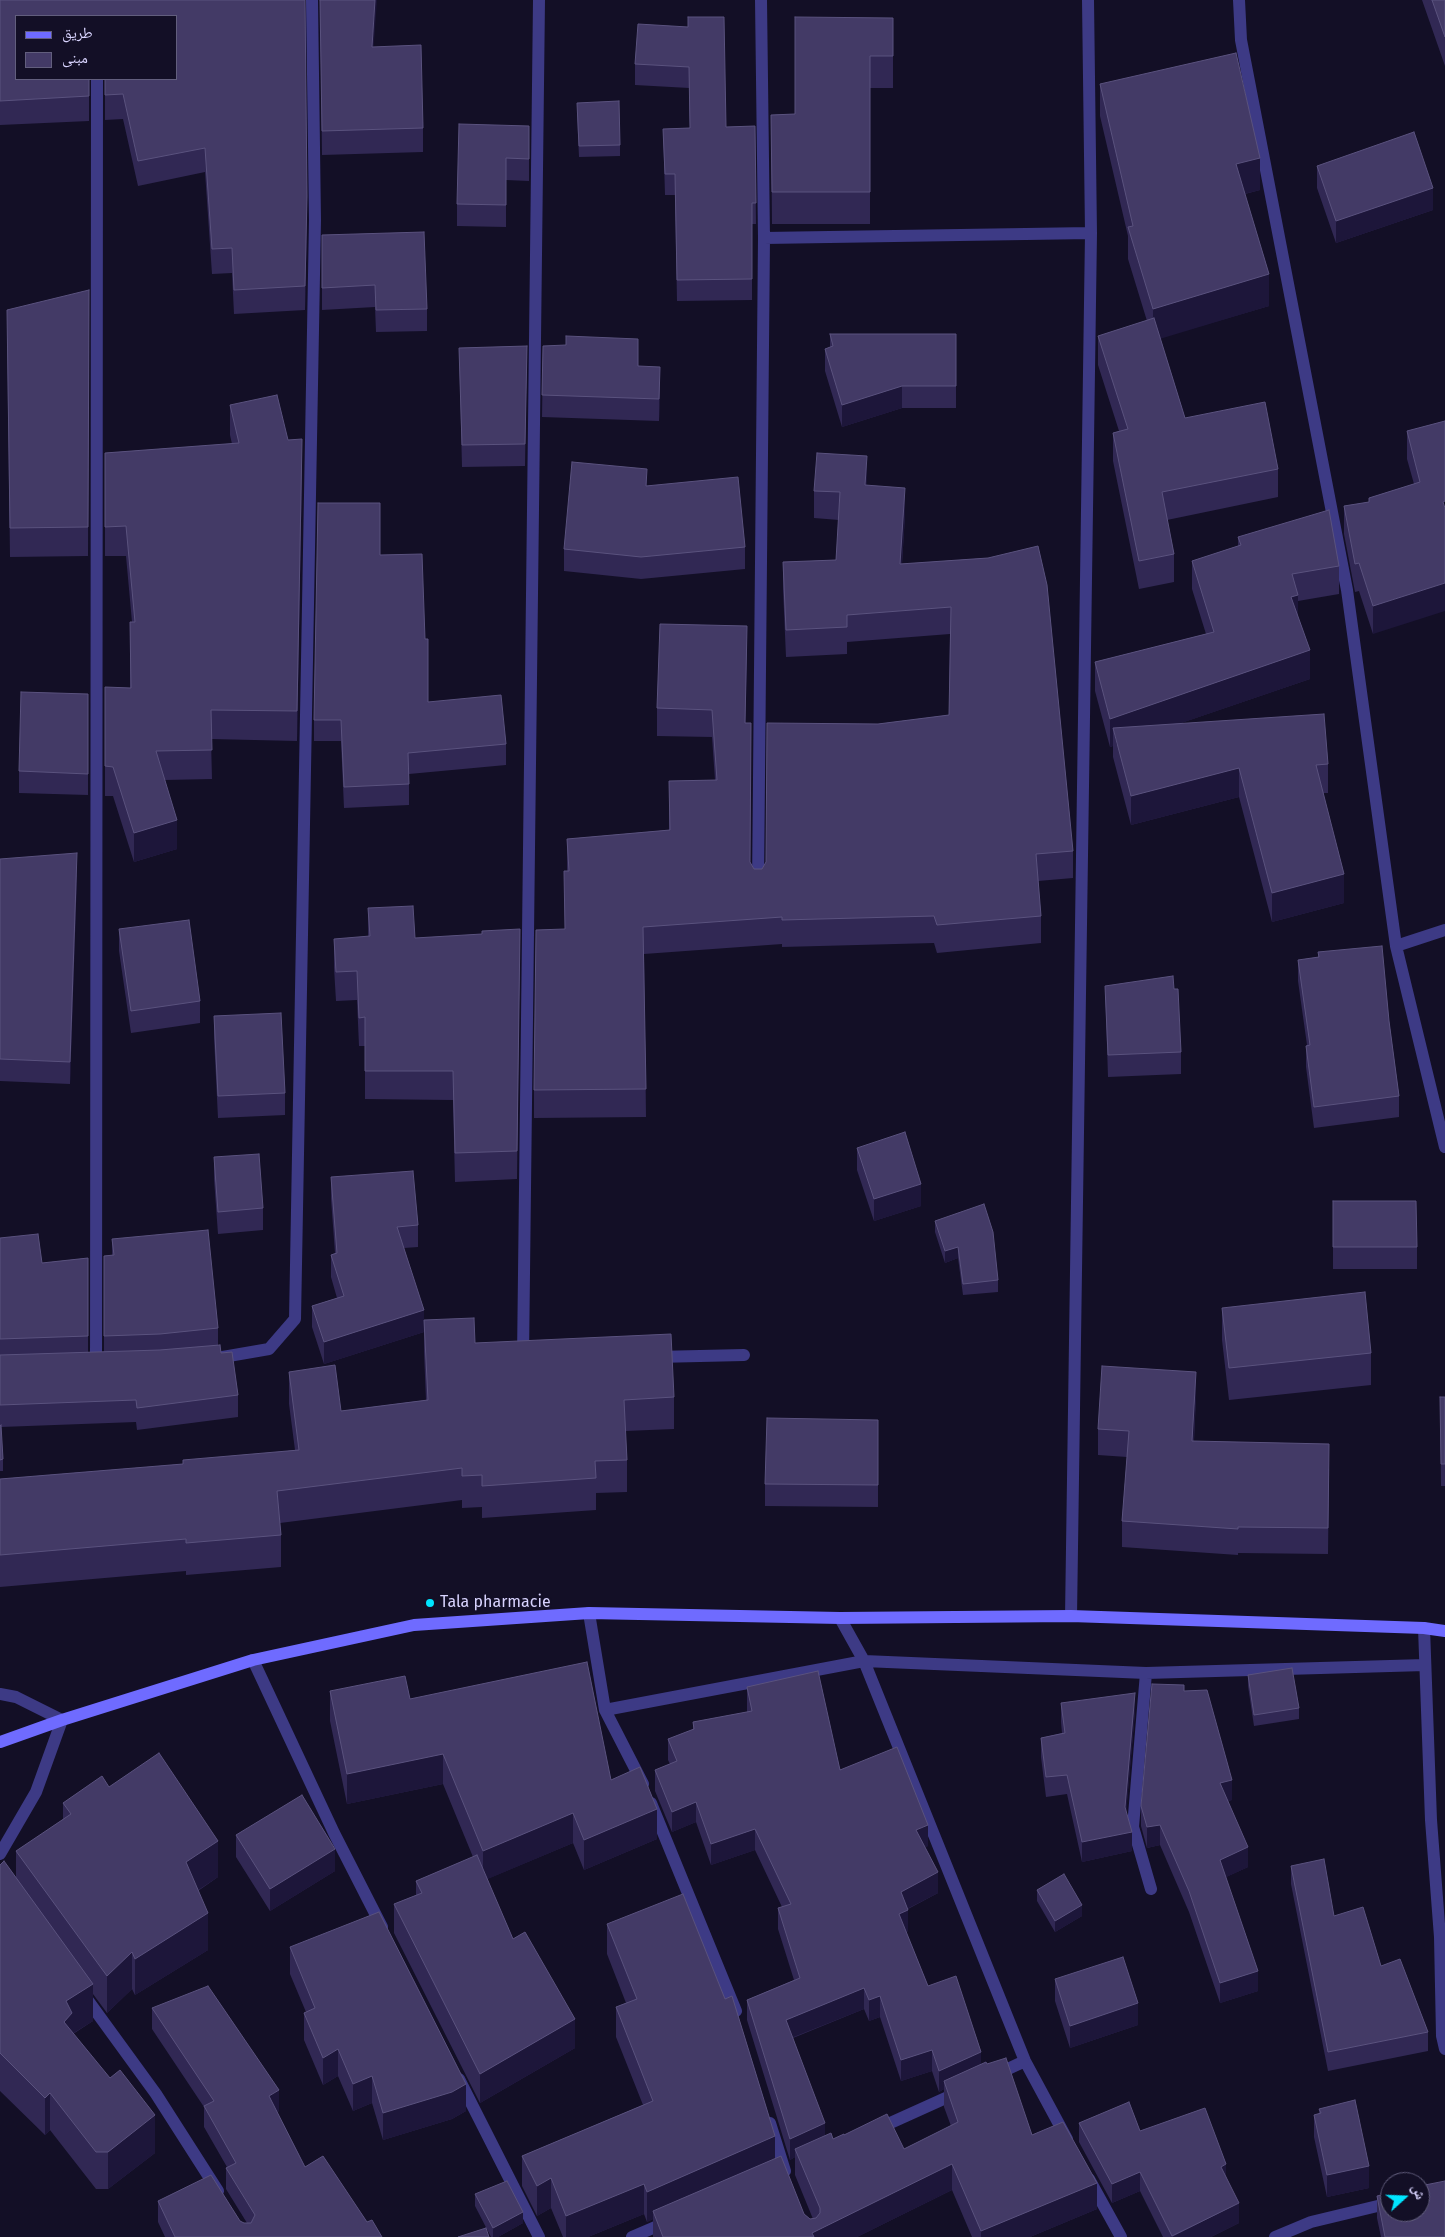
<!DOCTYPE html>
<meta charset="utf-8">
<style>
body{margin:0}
#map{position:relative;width:1445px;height:2237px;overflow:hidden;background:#130f26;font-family:"Fira Sans","Noto Naskh Arabic",sans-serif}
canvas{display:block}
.legend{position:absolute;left:15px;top:15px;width:162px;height:65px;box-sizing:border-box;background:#130f26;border:1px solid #625e7d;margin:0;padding:6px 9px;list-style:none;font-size:15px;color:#d9d4ff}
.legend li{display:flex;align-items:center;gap:10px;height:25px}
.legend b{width:25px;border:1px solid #625e7d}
.north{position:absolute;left:1380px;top:2172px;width:50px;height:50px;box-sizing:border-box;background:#130f26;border:1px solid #625e7d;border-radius:50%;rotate:70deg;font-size:14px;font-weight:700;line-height:20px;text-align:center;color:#d9d4ff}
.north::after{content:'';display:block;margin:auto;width:18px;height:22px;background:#00e5ff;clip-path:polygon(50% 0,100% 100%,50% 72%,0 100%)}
</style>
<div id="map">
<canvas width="1445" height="2237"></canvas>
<ul class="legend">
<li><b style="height:6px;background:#6f6bff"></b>طريق</li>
<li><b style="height:14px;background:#433a66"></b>مبنى</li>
</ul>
<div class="north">ش</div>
</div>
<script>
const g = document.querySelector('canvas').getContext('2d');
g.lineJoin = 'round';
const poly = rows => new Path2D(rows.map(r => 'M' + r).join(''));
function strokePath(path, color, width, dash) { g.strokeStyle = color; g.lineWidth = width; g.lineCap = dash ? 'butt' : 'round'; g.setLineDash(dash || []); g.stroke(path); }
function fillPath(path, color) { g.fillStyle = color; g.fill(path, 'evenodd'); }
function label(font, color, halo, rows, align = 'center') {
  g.font = font + ' "Fira Sans",sans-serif'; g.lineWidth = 4; g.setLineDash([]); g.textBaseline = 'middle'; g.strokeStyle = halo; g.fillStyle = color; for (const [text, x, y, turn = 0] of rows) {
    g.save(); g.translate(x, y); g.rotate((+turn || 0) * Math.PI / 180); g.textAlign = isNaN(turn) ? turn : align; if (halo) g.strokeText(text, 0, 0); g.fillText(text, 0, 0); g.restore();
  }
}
const street = poly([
 [1239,0,1241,40,1347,590,1396,946,1445,1147],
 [764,238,1091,233],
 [758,885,764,238,761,0],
 [1396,946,1445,930],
 [523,1357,539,0],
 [656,1357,744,1355],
 [217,1358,269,1349,295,1319,315,220,312,0],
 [96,1366,97,79],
 [589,1613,605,1710,643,1784],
 [1071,1616,1091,233,1088,0],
 [840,1618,864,1661,1025,2061,1067,2139],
 [1424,1628,1431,1820,1440,1937,1442,2036,1445,2049],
 [253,1660,334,1833,382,1927],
 [1146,1673,1133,1827,1151,1889],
 [0,1694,16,1697,62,1720,36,1792,0,1854],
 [605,1710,864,1661,1146,1673,1425,1665],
 [651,1803,736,2011],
 [84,1995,156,2094,218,2191],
 [995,2075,1025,2061],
 [459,2079,539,2237],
 [770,2123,785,2171],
 [877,2129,959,2092],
 [1089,2179,1121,2237],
 [632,2237,667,2222],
 [1275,2237,1311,2222,1390,2203]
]);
const secondary = poly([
 [0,1742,62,1720,253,1660,414,1625,589,1613,840,1618,1071,1616,1424,1628,1445,1631]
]);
const wall = poly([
 [0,0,305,0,307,220,305,310,234,314,232,273,212,274,205,172,138,186,123,119,105,120,105,79,176,16,16,16,89,79,89,121,0,125],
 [320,0,373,47,423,128,423,152,322,155],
 [1422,0,1445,0,1445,66],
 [893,18,893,88,870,88,870,224,772,224,771,115,795,114],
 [688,27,726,127,755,126,756,224,752,224,752,300,677,301,675,195,665,195,663,129,690,128,689,88,635,85,635,64],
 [1100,84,1260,190,1245,194,1269,306,1160,338,1185,418,1278,469,1278,497,1167,520,1174,554,1174,582,1139,589,1113,461,1113,433,1119,431,1098,365,1098,336,1147,321,1128,259,1128,236,1100,116],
 [577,114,620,145,620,156,579,157],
 [529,126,529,181,506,180,506,227,457,226,457,204],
 [1317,166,1433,210,1336,243,1317,188],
 [322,235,427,309,427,331,376,332,375,307,322,310],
 [89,290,88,556,10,557,7,339],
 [830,334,956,334,956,408,902,408,842,427,825,371,825,349,830,347],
 [527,346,525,466,462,467,459,348],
 [543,346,638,366,660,389,659,421,542,417],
 [230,405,288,440,302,468,297,741,211,739,212,779,165,780,177,849,134,862,113,796,105,796,105,687,130,688,130,622,132,622,126,556,105,556,105,453,232,444,230,435],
 [1445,421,1373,634,1359,591,1355,592,1344,534,1344,506,1369,502,1369,498,1414,484,1407,459,1407,431],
 [867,485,905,515,902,564,988,558,1073,851,1073,878,1038,881,1041,916,1041,943,937,953,934,943,782,947,782,944,644,954,646,1117,534,1118,534,1090,565,929,567,871,567,839,669,830,669,781,715,780,712,737,657,736,657,708,747,653,745,723,750,862,754,869,762,869,878,724,949,715,950,634,847,642,847,654,786,657,783,589,783,562,836,560,839,520,814,518,814,491],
 [647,486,745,547,745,569,641,579,564,571,564,549],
 [1238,537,1339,566,1339,594,1298,601,1298,617,1310,679,1178,724,1328,764,1328,793,1323,793,1344,903,1272,922,1239,797,1131,825,1113,757,1113,746,1110,747,1095,691,1095,662,1206,634,1192,589,1192,561,1238,546],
 [380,555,425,639,428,702,506,744,506,765,409,774,409,805,344,808,341,741,314,741,314,720],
 [88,694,88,795,19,793,19,771],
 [0,859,77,875,70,1084,0,1081],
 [368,908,415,938,482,935,520,929,517,1179,455,1182,453,1100,365,1099,365,1046,359,1046,357,1000,336,1001,334,968,334,939,368,937],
 [119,929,200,1001,200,1023,131,1033,119,951],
 [1318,952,1389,1021,1399,1096,1399,1117,1314,1128,1306,1067,1306,1046,1307,1045,1298,981,1298,960,1318,957],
 [1105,986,1174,989,1181,1052,1181,1074,1108,1077],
 [214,1016,285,1093,285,1115,218,1118,214,1038],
 [857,1148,921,1206,874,1221,857,1170],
 [214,1157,263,1208,263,1230,218,1234,214,1179],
 [331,1177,418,1225,418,1247,404,1248,424,1320,475,1343,674,1397,674,1429,625,1431,627,1460,627,1492,596,1493,596,1510,482,1518,482,1507,462,1508,462,1500,280,1523,281,1535,281,1567,186,1575,186,1571,0,1587,0,1479,183,1464,295,1450,289,1404,289,1372,341,1411,426,1400,424,1352,424,1332,324,1364,312,1327,312,1306,337,1298,331,1277,331,1255,335,1253,331,1199],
 [1333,1201,1417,1247,1417,1269,1333,1269],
 [935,1221,998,1280,998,1292,963,1295,958,1258,945,1263,935,1232],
 [0,1238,42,1263,88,1258,88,1352,104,1352,104,1256,112,1255,112,1239,218,1328,218,1345,221,1353,238,1395,238,1417,137,1430,136,1422,1,1427,3,1459,3,1471,0,1471],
 [1222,1308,1371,1353,1371,1385,1229,1400,1222,1340],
 [1196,1397,1194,1441,1329,1469,1328,1554,1238,1553,1238,1555,1122,1547,1122,1521,1127,1457,1098,1455,1098,1429],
 [1440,1397,1445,1397,1445,1486,1441,1486],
 [878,1420,878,1507,765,1506,765,1484],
 [1248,1675,1299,1708,1299,1719,1254,1726,1248,1686],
 [747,1687,928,1846,925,1847,938,1893,908,1909,908,1931,906,1932,928,1986,981,2064,987,2064,1032,2135,1097,2209,1030,2237,972,2237,952,2190,857,2237,653,2237,653,2219,647,2222,644,2214,588,2237,563,2237,551,2208,537,2216,522,2186,522,2156,643,2105,616,2037,616,2007,626,2003,607,1954,607,1924,775,2158,804,2214,810,2219,813,2219,795,2175,795,2157,790,2160,747,2020,747,2000,794,1980,778,1929,778,1908,782,1907,755,1850,711,1865,696,1822,672,1832,655,1791,655,1770,670,1764,668,1760,668,1739,693,1730,693,1722,747,1712],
 [864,2009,869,2021,880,2017,901,2081,932,2071,939,2092,944,2089,944,2107,951,2126,904,2149,844,2135,833,2139,825,2136,793,2038],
 [330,1691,410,1699,611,1780,657,1839,584,1870,573,1843,487,1879,513,1939,575,2048,480,2103,394,1933,394,1904,416,1895,416,1881,473,1857,443,1784,347,1804,330,1721],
 [1184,1691,1232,1800,1228,1801,1248,1867,1226,1877,1258,1991,1220,2003,1189,1912,1160,1845,1147,1848,1141,1826,1141,1806],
 [1061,1703,1135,1712,1126,1812,1132,1851,1082,1862,1067,1794,1046,1797,1041,1757,1041,1738,1062,1733,1061,1722],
 [109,1787,218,1877,198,1891,208,1950,135,1995,132,1989,107,2013,93,1994,93,2021,73,2034,155,2153,108,2189,96,2189,50,2130,45,2135,0,2091,0,1865,16,1878,16,1851,63,1820,63,1803],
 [236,1835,335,1871,270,1911,236,1857],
 [1291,1866,1334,1916,1381,1966,1428,2032,1428,2051,1328,2071,1291,1884],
 [1037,1890,1082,1916,1055,1932,1037,1901],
 [290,1947,466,2111,452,2119,383,2140,372,2103,353,2111,338,2076,323,2085,304,2040,304,2013,306,2012,290,1974],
 [1055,1979,1138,2025,1070,2048,1055,2001],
 [152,2008,279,2111,277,2112,305,2167,367,2222,382,2237,165,2237,158,2222,158,2201,240,2221,244,2223,247,2223,226,2189,226,2168,227,2167,204,2127,204,2107,152,2029],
 [1319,2109,1369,2188,1327,2197,1314,2137,1314,2115,1319,2114],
 [1079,2123,1140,2131,1226,2176,1239,2223,1211,2237,1163,2237,1140,2191,1112,2203,1079,2142],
 [475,2194,523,2223,498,2237,491,2237,475,2206],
 [1377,2196,1445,2237,1381,2237,1377,2218]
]);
const shadedWall = poly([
 [375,0,377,0,372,71,372,47],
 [1260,158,1260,190,1236,196,1236,164],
 [1433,188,1433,210,1336,243,1336,221],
 [307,196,307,220,305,310,305,286],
 [1269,274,1269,306,1153,341,1153,309],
 [660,367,660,389,659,421,659,399],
 [902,386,902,408,842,427,842,405],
 [302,439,302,468,297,741,297,711],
 [867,456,867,483,865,512,865,485],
 [647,469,647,491,646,486],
 [905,488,905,515,900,591,900,564],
 [1445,583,1445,611,1373,634,1373,606],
 [1298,595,1298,623,1291,597],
 [747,626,747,653,745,750,745,723],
 [1310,650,1310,679,1117,745,1113,728,1113,746,1110,747,1110,719],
 [1239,768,1239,797,1131,825,1131,796],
 [177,820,177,849,134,862,134,833],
 [77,853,77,875,70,1084,70,1062],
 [1344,874,1344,903,1272,922,1272,893],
 [921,1184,921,1206,874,1221,874,1199],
 [958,1247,958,1258,945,1263,945,1251],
 [424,1310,424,1332,324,1364,324,1342],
 [1196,1372,1196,1397,1192,1467,1192,1441],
 [1135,1693,1135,1712,1125,1826,1125,1807],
 [443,1754,443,1784,347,1804,347,1774],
 [1232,1780,1232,1800,1220,1803,1220,1783],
 [696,1802,696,1822,672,1832,672,1812],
 [657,1809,657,1839,584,1870,584,1840],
 [573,1813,573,1843,483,1881,483,1851],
 [928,1825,928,1846,916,1851,916,1830],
 [1160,1825,1160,1845,1147,1848,1147,1827],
 [755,1829,755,1850,711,1865,711,1844],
 [1132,1832,1132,1851,1082,1862,1082,1842],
 [218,1841,218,1877,186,1898,186,1862],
 [1248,1847,1248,1867,1220,1880,1220,1860],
 [335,1849,335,1871,270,1911,270,1889],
 [938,1872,938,1893,901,1912,901,1892],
 [1082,1905,1082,1916,1055,1932,1055,1921],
 [908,1910,908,1931,899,1935,899,1914],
 [208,1913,208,1950,135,1995,135,1959],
 [132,1952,132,1989,107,2013,107,1976],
 [1258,1971,1258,1991,1220,2003,1220,1983],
 [93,1984,93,2021,72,2034,64,2022,66,2001],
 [864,1988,864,2009,786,2040,786,2020],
 [880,1996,880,2017,869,2021,869,2000],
 [1138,2003,1138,2025,1070,2048,1070,2026],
 [575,2019,575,2048,480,2103,480,2074],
 [338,2049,338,2076,323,2085,323,2058],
 [932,2050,932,2071,901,2081,901,2060],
 [981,2052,981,2072,944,2081,944,2089,939,2092,939,2071],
 [372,2076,372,2103,353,2111,353,2084],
 [466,2084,466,2111,452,2119,383,2140,383,2113],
 [279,2090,279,2111,269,2117,269,2096],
 [50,2093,50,2130,45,2135,45,2098],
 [155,2115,155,2153,108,2189,108,2152],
 [825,2123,825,2144,795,2149,795,2157,790,2160,790,2139],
 [775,2136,775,2166,653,2211,653,2219,647,2222,647,2192],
 [952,2164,952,2190,857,2237,812,2237,812,2233],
 [1226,2164,1226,2183,1221,2167],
 [1369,2166,1369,2188,1327,2197,1327,2175],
 [1140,2172,1140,2191,1112,2203,1112,2184],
 [551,2178,551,2208,537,2216,537,2186],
 [1097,2183,1097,2209,1030,2237,981,2237,981,2231],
 [644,2184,644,2214,588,2237,566,2237,566,2216],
 [1239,2203,1239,2223,1211,2237,1172,2237],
 [523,2212,523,2223,498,2237,493,2237,493,2228]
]);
const building = poly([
 [0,0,305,0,307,196,305,286,234,290,232,248,212,249,205,148,138,161,123,94,105,95,105,79,176,79,176,16,16,16,16,79,89,79,89,96,0,101,0,0],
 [320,0,375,0,372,47,421,45,423,128,322,131,320,0],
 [1432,0,1445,0,1445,37,1432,0],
 [688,17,724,17,726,127,755,126,756,203,752,203,752,279,677,280,675,174,665,174,663,129,690,128,689,67,635,64,638,24,688,27,688,17],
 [795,17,893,18,893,56,870,56,870,192,772,192,771,115,795,114,795,17],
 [1236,53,1260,158,1236,164,1269,274,1153,309,1128,227,1133,226,1100,84,1236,53],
 [619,101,620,145,579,146,577,103,619,101],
 [459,124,529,126,529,159,506,158,506,205,457,204,459,124],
 [1414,132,1433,188,1336,221,1317,166,1414,132],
 [424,232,427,309,376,310,375,285,322,288,322,235,424,232],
 [89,290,88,527,10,528,7,310,89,290],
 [1154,318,1185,418,1265,402,1278,469,1162,492,1174,554,1139,561,1113,433,1128,429,1098,336,1154,318],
 [830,334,956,334,956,386,902,386,842,405,825,349,833,346,830,334],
 [566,336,638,339,638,366,660,367,659,399,542,395,543,346,566,345,566,336],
 [527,346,525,444,462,445,459,348,527,346],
 [277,395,288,440,302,439,297,711,211,710,212,750,156,751,177,820,134,833,113,767,105,766,105,687,131,688,130,622,135,622,126,526,105,527,105,453,239,443,230,405,277,395],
 [1445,421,1445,501,1443,502,1445,508,1445,583,1373,606,1359,563,1355,564,1344,506,1369,502,1369,498,1420,482,1407,431,1445,421],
 [817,453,867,456,865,485,905,488,900,564,988,558,1038,546,1047,585,1073,851,1036,854,1041,916,937,925,934,916,782,920,782,917,643,927,646,1089,534,1090,536,930,565,929,564,871,569,871,567,839,670,830,669,781,717,780,712,710,657,708,660,624,747,626,745,723,751,723,750,862,754,869,762,869,766,862,767,723,878,724,949,715,951,607,847,615,847,627,786,630,783,562,836,560,840,492,814,491,817,453],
 [572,462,647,469,646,486,738,477,745,547,641,557,564,549,572,462],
 [318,503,380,503,380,555,422,554,425,639,428,639,428,702,501,695,506,744,408,753,409,784,344,787,341,720,314,720,318,503],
 [1329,510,1339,566,1292,574,1298,595,1291,597,1310,650,1110,719,1095,662,1214,632,1192,561,1241,545,1238,537,1329,510],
 [21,692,88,694,88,774,19,771,21,692],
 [1324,714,1328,764,1316,765,1344,874,1272,893,1239,768,1131,796,1113,728,1324,714],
 [77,853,70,1062,0,1059,0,859,77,853],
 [413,906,415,938,482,934,482,931,520,929,517,1151,455,1153,453,1071,365,1071,365,1017,359,1018,357,971,336,972,334,939,370,936,368,908,413,906],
 [189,920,200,1001,131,1011,119,929,189,920],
 [1382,946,1389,1021,1399,1096,1314,1107,1306,1046,1310,1045,1298,960,1319,957,1318,952,1382,946],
 [1173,976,1174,989,1178,989,1181,1052,1108,1055,1105,986,1173,976],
 [281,1013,285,1093,218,1096,214,1016,281,1013],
 [905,1132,921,1184,874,1199,857,1148,905,1132],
 [259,1154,263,1208,218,1212,214,1157,259,1154],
 [413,1171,418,1225,397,1227,424,1310,324,1342,312,1306,344,1296,331,1255,337,1253,331,1177,413,1171],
 [1333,1201,1416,1201,1417,1247,1333,1247,1333,1201],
 [984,1204,993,1232,998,1280,963,1284,958,1247,945,1251,935,1221,984,1204],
 [208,1230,218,1328,160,1334,104,1336,104,1256,114,1255,112,1239,208,1230],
 [38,1234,42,1263,88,1258,88,1336,0,1339,0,1238,38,1234],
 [1365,1292,1371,1353,1229,1368,1222,1308,1365,1292],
 [474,1318,475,1343,671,1334,674,1397,624,1400,627,1460,595,1461,596,1478,482,1486,482,1475,462,1476,462,1468,277,1491,281,1535,186,1543,186,1539,0,1555,0,1479,183,1464,183,1460,299,1450,289,1372,335,1365,341,1411,428,1400,424,1320,474,1318],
 [220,1345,221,1353,232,1352,238,1395,137,1408,136,1400,0,1405,0,1355,160,1350,220,1345],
 [1102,1366,1196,1372,1192,1441,1329,1444,1328,1528,1238,1527,1238,1529,1122,1521,1129,1431,1098,1429,1102,1366],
 [1440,1397,1445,1397,1445,1464,1441,1464,1440,1397],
 [767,1418,878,1420,878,1485,765,1484,767,1418],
 [1,1425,3,1459,0,1460,0,1426,1,1425],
 [587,1662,611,1780,640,1767,657,1809,584,1840,573,1813,483,1851,443,1754,347,1774,330,1691,405,1676,410,1699,587,1662],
 [1292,1668,1299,1708,1254,1715,1248,1675,1292,1668],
 [818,1671,840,1770,897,1747,928,1825,916,1830,938,1872,901,1892,908,1910,899,1914,928,1986,956,1976,981,2052,939,2071,932,2050,901,2060,880,1996,869,2000,864,1988,786,2020,825,2123,790,2139,747,2000,800,1978,778,1908,791,1904,755,1829,711,1844,696,1802,672,1812,655,1770,677,1761,668,1739,694,1729,693,1722,752,1711,747,1687,818,1671],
 [1152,1684,1184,1685,1184,1691,1207,1690,1232,1780,1220,1783,1248,1847,1220,1860,1258,1971,1220,1983,1189,1891,1160,1825,1147,1827,1141,1806,1152,1684],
 [1135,1693,1125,1807,1132,1832,1082,1842,1067,1775,1046,1777,1041,1738,1065,1733,1061,1703,1135,1693],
 [159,1753,218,1841,186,1862,208,1913,135,1959,132,1952,107,1976,16,1851,71,1814,63,1803,102,1776,109,1787,159,1753],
 [302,1795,335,1849,270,1889,236,1835,302,1795],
 [477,1855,513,1939,525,1932,575,2019,480,2074,394,1904,422,1893,416,1881,477,1855],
 [1324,1859,1334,1916,1363,1907,1381,1966,1400,1959,1428,2032,1328,2052,1291,1866,1324,1859],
 [4,1861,93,1984,66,2001,72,2013,64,2022,110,2078,120,2070,155,2115,108,2152,96,2152,50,2093,45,2098,0,2053,0,1865,4,1861],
 [1064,1874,1082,1905,1055,1921,1037,1890,1064,1874],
 [683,1894,725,1999,732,1996,775,2136,647,2192,644,2184,566,2216,551,2178,537,2186,522,2156,653,2101,616,2007,637,1999,607,1924,683,1894],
 [379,1912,466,2084,452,2092,383,2113,372,2076,353,2084,338,2049,323,2058,304,2013,315,2008,290,1947,379,1912],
 [1123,1957,1138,2003,1070,2026,1055,1979,1123,1957],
 [208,1986,279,2090,269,2096,305,2167,323,2156,367,2222,372,2220,382,2237,175,2237,158,2201,211,2175,240,2221,244,2223,251,2223,255,2215,226,2168,236,2163,204,2106,214,2101,152,2008,208,1986],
 [1006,2058,1032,2135,1063,2122,1097,2183,981,2231,952,2164,812,2233,814,2237,663,2237,653,2211,781,2156,804,2214,810,2219,816,2218,820,2213,820,2208,795,2149,831,2133,833,2139,844,2134,844,2135,887,2114,904,2149,958,2122,944,2081,986,2062,987,2064,1006,2058],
 [1355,2100,1369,2166,1327,2175,1314,2115,1321,2113,1319,2109,1355,2100],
 [1129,2102,1140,2131,1205,2108,1226,2164,1221,2167,1239,2203,1172,2236,1140,2172,1112,2184,1079,2123,1129,2102],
 [507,2181,523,2212,493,2228,475,2194,507,2181],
 [1445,2181,1445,2237,1385,2237,1377,2196,1390,2193,1390,2212,1420,2212,1420,2186,1445,2181],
 [486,2228,489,2237,458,2237,486,2228]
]);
const markers = [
 [430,1603,5,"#00e5ff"]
];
const poiNames = [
 ["Tala pharmacie",440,1603]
];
strokePath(street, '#3d3a85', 12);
strokePath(secondary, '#6f6bff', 12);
fillPath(wall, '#312854');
fillPath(shadedWall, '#1d163a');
fillPath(building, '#433a66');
strokePath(building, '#5a527e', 1);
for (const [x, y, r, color] of markers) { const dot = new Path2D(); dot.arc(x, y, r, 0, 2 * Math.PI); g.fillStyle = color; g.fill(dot); strokePath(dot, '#130f26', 2); }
label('16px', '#d9d4ff', '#130f26', poiNames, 'left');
</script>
